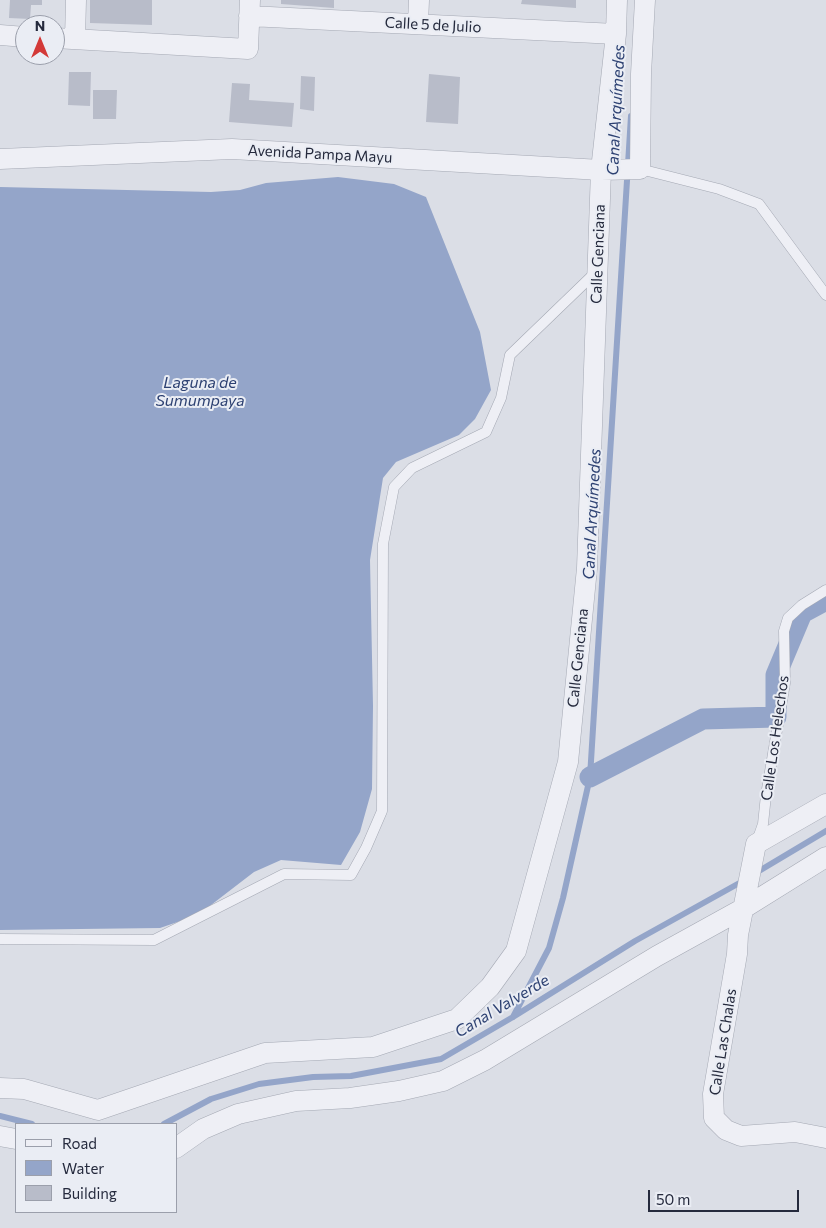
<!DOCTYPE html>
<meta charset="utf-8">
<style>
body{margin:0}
#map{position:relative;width:826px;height:1228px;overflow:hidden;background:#dbdee6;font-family:Commissioner,sans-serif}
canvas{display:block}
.legend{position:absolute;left:15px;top:1123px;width:162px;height:90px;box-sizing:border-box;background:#eaedf4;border:1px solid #9b9fab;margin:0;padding:6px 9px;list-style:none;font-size:15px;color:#252a3d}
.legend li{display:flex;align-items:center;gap:10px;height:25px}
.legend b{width:25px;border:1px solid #9b9fab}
.north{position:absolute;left:15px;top:15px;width:50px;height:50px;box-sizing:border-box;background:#eaedf4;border:1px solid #9b9fab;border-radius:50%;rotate:0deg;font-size:14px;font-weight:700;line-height:20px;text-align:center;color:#252a3d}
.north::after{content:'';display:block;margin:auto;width:18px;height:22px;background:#d33938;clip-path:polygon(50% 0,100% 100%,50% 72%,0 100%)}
.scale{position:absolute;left:648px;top:1190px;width:151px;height:22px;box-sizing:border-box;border:2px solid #252a3d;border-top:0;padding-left:6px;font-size:15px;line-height:18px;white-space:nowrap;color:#252a3d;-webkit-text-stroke:4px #eaedf4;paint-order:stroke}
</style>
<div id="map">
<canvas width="826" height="1228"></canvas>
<ul class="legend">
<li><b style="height:6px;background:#eeeff5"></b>Road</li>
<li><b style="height:14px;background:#94a5c9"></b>Water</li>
<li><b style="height:14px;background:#b8bcc9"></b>Building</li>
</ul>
<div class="north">N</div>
<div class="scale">50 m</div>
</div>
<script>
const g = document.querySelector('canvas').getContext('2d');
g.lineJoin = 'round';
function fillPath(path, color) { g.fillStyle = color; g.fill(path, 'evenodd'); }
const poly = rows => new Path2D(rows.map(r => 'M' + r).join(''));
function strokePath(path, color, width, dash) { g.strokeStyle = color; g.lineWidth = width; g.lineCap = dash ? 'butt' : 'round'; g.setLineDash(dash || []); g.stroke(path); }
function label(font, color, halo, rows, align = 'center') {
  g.font = font + ' Commissioner,sans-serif'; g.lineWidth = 4; g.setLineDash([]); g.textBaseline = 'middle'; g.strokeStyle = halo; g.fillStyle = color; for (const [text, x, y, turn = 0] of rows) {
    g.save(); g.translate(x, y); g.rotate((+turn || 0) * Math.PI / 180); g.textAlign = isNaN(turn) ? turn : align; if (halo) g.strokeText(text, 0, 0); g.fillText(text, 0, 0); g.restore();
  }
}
const water = poly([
 [338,177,394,184,426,197,480,332,491,390,475,419,459,435,396,462,383,478,370,560,373,706,372,789,360,832,341,865,281,860,254,872,198,915,160,928,0,930,0,187,211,192,240,190,266,183]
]);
const stream = poly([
 [754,874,826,831],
 [513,1017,549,948,563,898,590,777,631,116],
 [0,1116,32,1124],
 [164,1124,211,1099,259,1084,313,1077,351,1076,441,1059,513,1017,635,941,743,881]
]);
const canal = poly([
 [590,777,703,719,776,717,776,675,802,613,826,600]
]);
const building = poly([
 [10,0,42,0,42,5,31,5,30,19,9,18],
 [90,0,152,0,152,25,90,23],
 [281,0,334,0,334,8,281,4],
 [522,0,576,0,576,8,521,4],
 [69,72,91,72,90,106,68,105],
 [429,74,460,77,458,124,426,122],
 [301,76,315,77,314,111,300,109],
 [232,83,250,84,249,100,294,103,292,127,229,122],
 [93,90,117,90,116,119,93,119]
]);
const lane = poly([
 [640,169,719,189,759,204,826,295],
 [757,841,763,824,766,795,785,683,784,631,788,618,802,605,826,590],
 [0,939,154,940,284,874,351,875,366,848,382,811,383,544,394,487,412,468,486,432,501,398,510,355,596,272]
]);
const street = poly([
 [249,16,616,34],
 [418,24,419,0],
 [0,35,25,37],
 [55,38,248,49,250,0],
 [75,39,76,0],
 [0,159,232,149,601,170,640,169,641,74,645,0],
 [826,804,756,844,738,935,737,954,713,1094,714,1118,726,1130,741,1136,795,1132,826,1138],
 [0,1088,24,1089,98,1110,265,1053,373,1047,457,1019,490,987,516,951,568,762,587,568,601,170,616,34,617,0],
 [0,1136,16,1139],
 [176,1148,203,1129,238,1114,296,1101,350,1098,399,1091,443,1081,485,1060,657,956,744,908,826,857]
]);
const streetNames = [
 ["Calle 5 de Julio",433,25,3],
 ["Avenida Pampa Mayu",320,154,3],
 ["Calle Genciana",598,254,-88],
 ["Calle Genciana",578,658,-84],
 ["Calle Los Helechos",775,738,-82],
 ["Calle Las Chalas",723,1042,-81]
];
const waterNames = [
 ["Canal Arquímedes",616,110,-87],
 ["Laguna de",200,383],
 ["Sumumpaya",200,401],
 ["Canal Arquímedes",592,514,-87],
 ["Canal Valverde",502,1006,-31]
];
fillPath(water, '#94a5c9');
strokePath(stream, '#94a5c9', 6);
strokePath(canal, '#94a5c9', 21);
fillPath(building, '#b8bcc9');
strokePath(lane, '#a4a8b3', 11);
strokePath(street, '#a4a8b3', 21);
strokePath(lane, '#eeeff5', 10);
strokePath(street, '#eeeff5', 20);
label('15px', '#252a3d', '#eaedf4', streetNames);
label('italic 16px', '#2d4172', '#eaedf4', waterNames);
</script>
